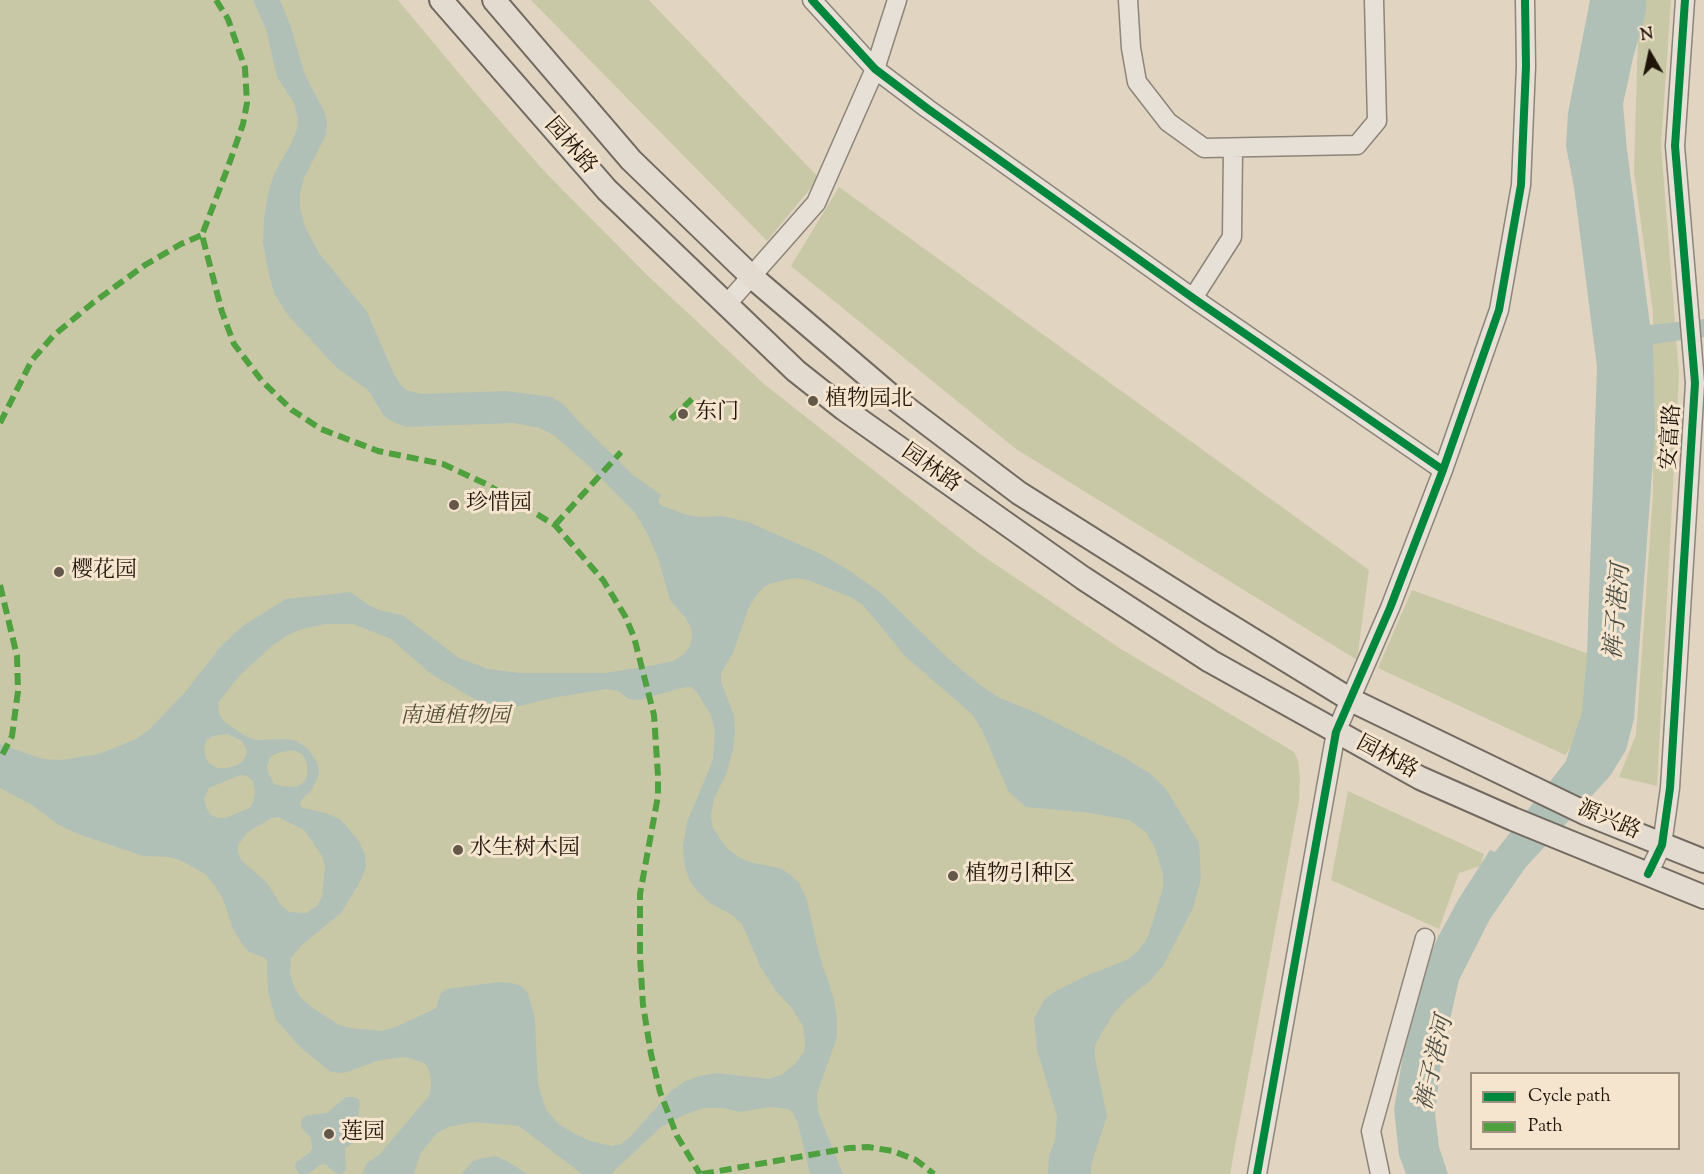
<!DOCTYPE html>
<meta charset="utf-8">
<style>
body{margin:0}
#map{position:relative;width:1704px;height:1174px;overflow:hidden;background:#e1d4c1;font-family:"Sorts Mill Goudy",serif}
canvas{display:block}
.legend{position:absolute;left:1470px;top:1072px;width:210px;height:78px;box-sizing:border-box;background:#f5e4ce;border:2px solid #9f917f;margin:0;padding:8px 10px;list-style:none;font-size:18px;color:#1f1509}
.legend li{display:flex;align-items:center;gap:12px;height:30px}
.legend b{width:30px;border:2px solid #9f917f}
.north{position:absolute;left:1620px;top:24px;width:60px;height:60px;-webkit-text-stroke:4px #f5e4ce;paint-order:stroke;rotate:351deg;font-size:16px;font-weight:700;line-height:24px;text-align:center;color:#1f1509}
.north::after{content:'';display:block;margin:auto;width:21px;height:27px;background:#1f1509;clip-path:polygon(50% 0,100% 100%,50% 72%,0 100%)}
</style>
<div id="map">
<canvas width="1704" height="1174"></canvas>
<ul class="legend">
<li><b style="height:8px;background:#00873e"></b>Cycle path</li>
<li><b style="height:8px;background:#4fa03e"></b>Path</li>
</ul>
<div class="north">N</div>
</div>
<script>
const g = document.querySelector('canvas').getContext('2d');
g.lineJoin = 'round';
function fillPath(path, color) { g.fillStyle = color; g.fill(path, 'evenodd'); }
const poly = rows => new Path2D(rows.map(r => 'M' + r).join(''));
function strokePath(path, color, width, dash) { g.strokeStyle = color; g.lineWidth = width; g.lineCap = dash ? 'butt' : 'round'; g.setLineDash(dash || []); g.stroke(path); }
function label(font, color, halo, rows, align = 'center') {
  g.font = font + ' "Sorts Mill Goudy","Noto Serif SC",serif'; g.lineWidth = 6; g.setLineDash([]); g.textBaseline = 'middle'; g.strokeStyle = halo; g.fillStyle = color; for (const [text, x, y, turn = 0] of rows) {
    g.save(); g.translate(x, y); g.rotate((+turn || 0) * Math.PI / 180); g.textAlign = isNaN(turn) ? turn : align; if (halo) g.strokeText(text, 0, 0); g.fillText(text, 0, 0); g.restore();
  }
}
const green = poly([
 [0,0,398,0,478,96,546,173,647,275,764,384,980,554,1121,649,1294,752,1298,760,1300,779,1299,801,1230,1174,0,1174],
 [531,0,649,0,819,178,767,241],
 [1639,0,1671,0,1661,145,1679,374,1657,786,1619,777,1636,735,1653,494,1653,312,1634,172],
 [839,187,1369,570,1357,660,1016,449,791,266],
 [1412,590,1600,658,1593,717,1565,755,1378,668],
 [1348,791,1484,854,1480,866,1459,873,1439,929,1331,880]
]);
const water = poly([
 [253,0,280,0,291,27,305,75,325,113,327,124,326,135,304,178,300,193,300,208,305,227,319,253,367,312,393,372,400,384,406,390,422,394,506,391,552,397,563,404,581,424,633,475,661,495,658,502,662,506,688,515,700,517,722,516,748,522,819,553,847,569,881,593,949,659,980,685,1000,698,1037,713,1125,758,1152,775,1166,789,1199,843,1201,879,1193,908,1163,966,1149,982,1127,999,1115,1012,1102,1032,1095,1046,1095,1058,1107,1116,1091,1165,1091,1174,1048,1174,1049,1156,1055,1140,1057,1116,1037,1050,1034,1018,1045,999,1054,992,1088,975,1127,960,1138,951,1148,937,1163,888,1163,874,1155,848,1146,832,1129,820,1091,813,1026,807,1008,791,983,732,972,714,906,657,863,605,852,598,808,580,794,578,772,583,764,587,758,593,749,607,733,653,721,673,721,682,734,715,735,731,733,750,727,772,714,799,711,816,713,828,726,847,740,858,753,863,780,868,791,875,799,883,807,900,819,954,834,999,837,1020,837,1037,817,1094,818,1112,843,1174,810,1174,798,1124,793,1113,788,1109,770,1107,740,1112,723,1108,703,1108,684,1115,661,1127,611,1174,582,1174,519,1126,473,1122,449,1127,437,1133,420,1154,414,1174,362,1174,367,1163,379,1155,429,1096,431,1087,431,1078,428,1068,424,1063,406,1057,389,1059,377,1061,344,1073,331,1072,301,1048,276,1020,268,992,267,961,265,958,249,952,243,945,233,929,223,899,215,886,205,874,182,861,170,857,143,856,78,834,59,825,32,805,0,788,0,744,43,759,61,760,99,754,136,739,150,729,186,691,222,645,244,625,286,599,351,592,370,606,382,611,402,615,459,658,488,669,520,673,605,673,655,665,673,661,684,654,690,646,692,636,691,627,685,617,670,600,658,558,647,533,636,514,588,465,555,436,540,428,514,423,406,427,391,421,384,416,368,390,337,368,287,314,274,293,268,271,263,242,264,219,268,193,275,172,291,144,297,129,298,119,294,103,277,77,266,29],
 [325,624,353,624,391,639,431,674,476,700,499,705,520,706,552,698,607,689,618,691,629,699,640,700,681,688,690,687,696,691,711,715,715,731,713,760,687,822,683,846,685,867,690,881,698,892,710,903,732,915,742,924,761,968,776,991,791,1007,803,1026,805,1040,804,1052,795,1064,783,1074,769,1079,717,1073,700,1076,685,1081,671,1091,630,1137,621,1144,612,1146,590,1141,575,1134,559,1124,546,1110,538,1084,535,1019,528,993,521,986,512,983,499,982,447,989,441,993,436,1008,396,1027,381,1031,351,1028,339,1025,313,1008,300,997,293,984,290,973,291,958,301,946,341,913,360,882,366,867,365,855,359,841,340,819,326,813,303,808,300,805,301,800,311,791,318,777,319,770,316,760,307,748,297,741,285,739,255,740,244,735,225,722,219,714,218,703,240,675,273,645,288,635,302,629],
 [227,734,242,741,247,751,246,755,242,762,235,766,226,768,217,768,209,763,206,759,204,746,206,741,213,736],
 [294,750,303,755,307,764,307,777,303,783,296,787,281,786,274,784,268,772,267,766,270,757,277,753],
 [240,775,247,776,253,781,255,792,253,803,249,808,226,818,218,818,211,815,207,809,204,799,209,788],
 [279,817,305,831,322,856,325,867,322,897,317,906,306,913,289,912,281,905,267,883,242,861,238,852,238,845,248,832,272,818],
 [1590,0,1646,0,1646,12,1633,58,1623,104,1627,150,1650,325,1704,319,1704,337,1653,344,1655,431,1634,719,1626,750,1610,776,1525,868,1490,919,1459,980,1442,1055,1435,1114,1439,1147,1448,1174,1406,1174,1399,1155,1394,1109,1404,1049,1423,971,1438,937,1458,900,1490,850,1495,852,1566,761,1582,712,1587,653,1597,367,1574,187,1566,146,1568,113],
 [346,1097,354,1097,359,1099,360,1105,358,1115,364,1129,363,1137,345,1148,346,1170,342,1174,337,1174,325,1164,320,1165,308,1174,300,1174,295,1168,296,1162,309,1153,312,1149,311,1138,301,1127,302,1118,308,1115,327,1113],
 [496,1156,507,1161,527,1174,461,1174,472,1162,479,1159]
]);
const minor = poly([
 [812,0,875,69,928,109,1193,298,1443,470],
 [1128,0,1131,48,1137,82,1168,122,1204,148,1357,145,1377,121,1374,0],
 [1193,298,1232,237,1233,148],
 [726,305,816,203,875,69,897,0],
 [1648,874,1662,845,1670,788,1695,383,1675,146,1685,0],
 [1257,1174,1336,732,1390,608,1443,470,1499,310,1521,185,1526,66,1525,0],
 [1380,1174,1371,1131,1425,938]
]);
const major = poly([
 [441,0,607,190,796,371,844,409,1083,578,1210,661,1420,778,1513,819,1704,897],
 [494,0,631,160,751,276,896,400,1019,493,1206,611,1351,700,1587,814,1704,861]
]);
const quiet = poly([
 [216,0,228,19,245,68,247,103,243,124,228,167,202,235,222,312,234,344,262,381,292,410,321,429,378,451,443,464,486,484,555,525,603,580,625,616,634,637,654,715,658,776,658,796,640,894,640,957,643,1005,651,1054,660,1092,677,1136,700,1174],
 [671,419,692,399],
 [0,423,32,360,53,336,94,302,145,265,181,244,202,235],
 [555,525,621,452],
 [0,585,17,656,18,691,12,736,0,759],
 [702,1174,849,1148,868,1147,893,1151,916,1160,934,1174]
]);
const cycleway = poly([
 [812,0,875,69,928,109,1193,298,1443,470],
 [1648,874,1662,845,1670,788,1695,383,1675,146,1685,0],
 [1257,1174,1336,732,1390,608,1443,470,1499,310,1521,185,1526,66,1525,0]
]);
const markers = [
 [813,401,6,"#635849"],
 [683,414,6,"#635849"],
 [454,505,6,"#635849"],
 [59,572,6,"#635849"],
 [458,850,6,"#635849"],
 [953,876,6,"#635849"],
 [329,1134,6,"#635849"]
];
const streetNames = [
 ["园林路",569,147,49],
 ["安富路",1673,437,-86],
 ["园林路",930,470,35],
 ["园林路",1386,759,28],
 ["源兴路",1608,822,23]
];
const poiNames = [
 ["植物园北",825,401],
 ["东门",695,414],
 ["珍惜园",466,505],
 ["樱花园",71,572],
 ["水生树木园",470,850],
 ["植物引种区",965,876],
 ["莲园",341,1134]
];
const parkNames = [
 ["南通植物园",455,718]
];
const waterNames = [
 ["裤子港河",1620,612,-85],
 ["裤子港河",1437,1064,-77]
];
fillPath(green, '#c9c8a6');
fillPath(water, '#b0c0b7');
strokePath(minor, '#8d8579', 21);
strokePath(major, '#726a60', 26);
strokePath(minor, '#e7e0d7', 18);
strokePath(major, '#e3dbd0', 22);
strokePath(quiet, '#4fa03e', 6, [12, 6]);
strokePath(cycleway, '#00873e', 8);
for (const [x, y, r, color] of markers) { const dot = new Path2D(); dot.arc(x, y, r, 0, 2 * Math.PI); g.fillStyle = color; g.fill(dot); strokePath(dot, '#f5e4ce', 2); }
label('22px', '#1f1509', '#f5e4ce', streetNames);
label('22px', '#1f1509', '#f5e4ce', poiNames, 'left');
label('italic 22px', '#545038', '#f5e4ce', parkNames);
label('italic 24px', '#4a4e44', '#f5e4ce', waterNames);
</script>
